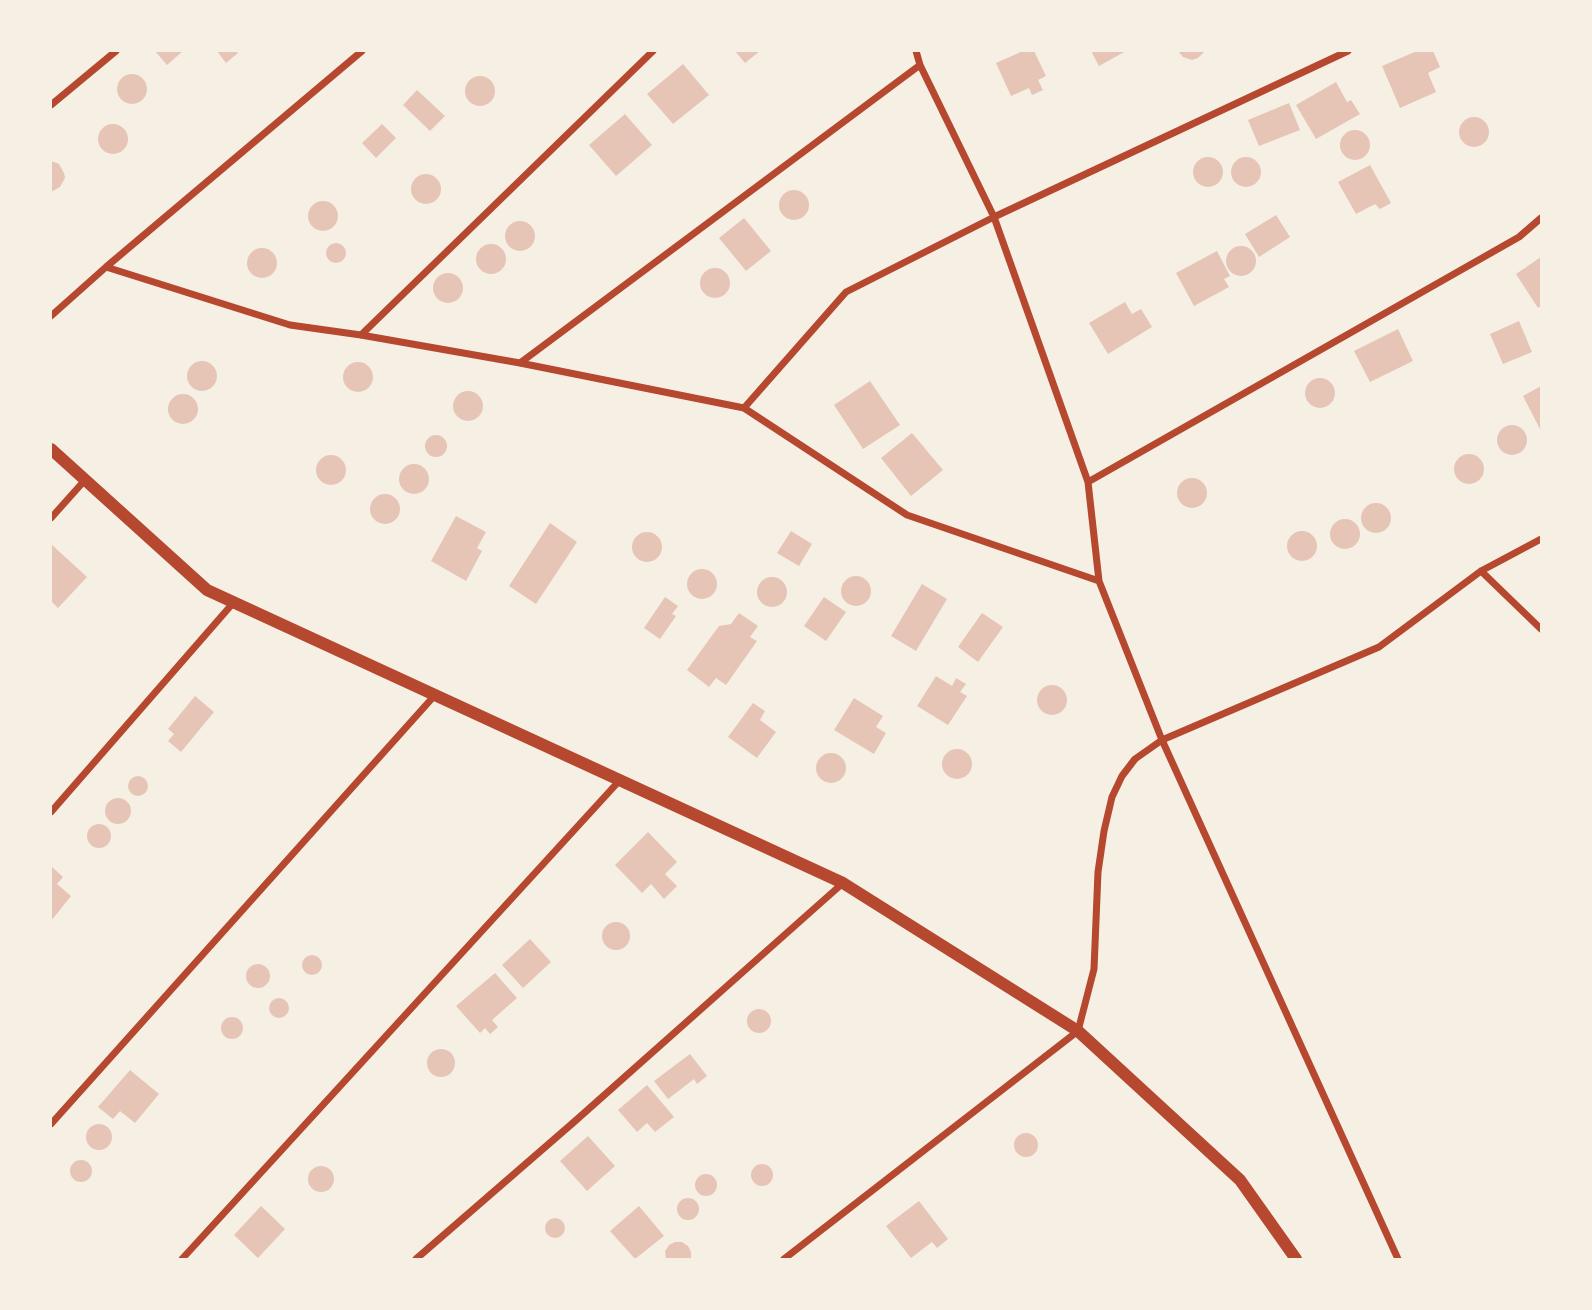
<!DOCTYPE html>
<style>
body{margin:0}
#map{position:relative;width:1592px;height:1310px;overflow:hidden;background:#f6efe4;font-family:"Noto Sans",sans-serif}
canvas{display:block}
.frame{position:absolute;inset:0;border:52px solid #f6efe4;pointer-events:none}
</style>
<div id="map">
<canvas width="1592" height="1310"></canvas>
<div class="frame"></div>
</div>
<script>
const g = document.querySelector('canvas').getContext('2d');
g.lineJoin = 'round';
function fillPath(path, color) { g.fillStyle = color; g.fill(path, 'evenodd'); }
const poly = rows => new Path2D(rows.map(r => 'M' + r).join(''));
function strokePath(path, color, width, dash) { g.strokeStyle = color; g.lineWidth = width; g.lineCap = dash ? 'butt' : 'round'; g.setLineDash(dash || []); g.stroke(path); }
const building = poly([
 [155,51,183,51,167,65],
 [217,51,236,51,238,53,226,63],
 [735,51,760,51,745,63],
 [1023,51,1034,51,1046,76,1038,80,1043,90,1032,95,1029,88,1011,96,996,63],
 [1091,51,1126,51,1099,66],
 [1178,51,1205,51,1198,58,1192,60,1183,57],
 [1417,51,1433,51,1440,67,1428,73,1436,92,1400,108,1382,66],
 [683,64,709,95,673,124,647,94],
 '117 89a15 15 0 1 1 30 0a15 15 0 1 1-30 0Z',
 '465 91a15 15 0 1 1 30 0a15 15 0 1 1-30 0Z',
 [1336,82,1347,102,1351,100,1360,114,1316,139,1296,105],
 [417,90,445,116,430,131,403,105],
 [1289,103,1300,130,1259,146,1248,120],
 [625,114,652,145,616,176,589,145],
 '1459 132a15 15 0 1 1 30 0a15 15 0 1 1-30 0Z',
 [382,124,396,138,376,158,362,143],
 '98 139a15 15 0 1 1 30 0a15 15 0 1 1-30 0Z',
 '1340 145a15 15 0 1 1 30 0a15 15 0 1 1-30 0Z',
 '1193 172a15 15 0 1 1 30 0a15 15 0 1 1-30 0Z',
 '1231 172a15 15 0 1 1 30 0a15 15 0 1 1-30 0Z',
 [51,161,59,164,64,173,65,178,60,187,51,192],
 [1370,165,1391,203,1380,209,1375,204,1356,214,1338,182],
 '411 189a15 15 0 1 1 30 0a15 15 0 1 1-30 0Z',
 '779 205a15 15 0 1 1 30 0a15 15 0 1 1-30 0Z',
 '308 216a15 15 0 1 1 30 0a15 15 0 1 1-30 0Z',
 [1276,215,1290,237,1259,257,1245,234],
 [744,218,771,251,746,271,719,238],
 '505 236a15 15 0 1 1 30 0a15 15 0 1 1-30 0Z',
 '326 253a10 10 0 1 1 20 0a10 10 0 1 1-20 0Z',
 '476 259a15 15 0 1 1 30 0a15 15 0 1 1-30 0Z',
 '1226 261a15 15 0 1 1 30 0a15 15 0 1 1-30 0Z',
 '247 263a15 15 0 1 1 30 0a15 15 0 1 1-30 0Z',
 [1217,251,1230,276,1224,279,1229,287,1194,306,1176,273],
 [1541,257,1541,306,1538,308,1516,274],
 '700 283a15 15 0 1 1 30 0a15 15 0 1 1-30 0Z',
 '433 288a15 15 0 1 1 30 0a15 15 0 1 1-30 0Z',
 [1125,302,1132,314,1141,309,1152,327,1108,354,1089,323],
 [1519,321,1532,352,1503,364,1490,334],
 [1398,329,1413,361,1370,382,1354,351],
 '187 376a15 15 0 1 1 30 0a15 15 0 1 1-30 0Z',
 '343 377a15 15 0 1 1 30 0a15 15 0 1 1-30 0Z',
 '1305 393a15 15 0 1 1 30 0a15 15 0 1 1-30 0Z',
 [870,381,900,425,863,449,834,405],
 [1541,386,1541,431,1523,396],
 '453 406a15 15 0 1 1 30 0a15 15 0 1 1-30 0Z',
 '168 409a15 15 0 1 1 30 0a15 15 0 1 1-30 0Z',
 '1497 440a15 15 0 1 1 30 0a15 15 0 1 1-30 0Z',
 [912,433,943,470,911,496,881,458],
 '425 446a11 11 0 1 1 22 0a11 11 0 1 1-22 0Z',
 '1454 469a15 15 0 1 1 30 0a15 15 0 1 1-30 0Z',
 '316 470a15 15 0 1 1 30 0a15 15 0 1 1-30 0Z',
 '399 479a15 15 0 1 1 30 0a15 15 0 1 1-30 0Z',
 '1177 493a15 15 0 1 1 30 0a15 15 0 1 1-30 0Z',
 '370 509a15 15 0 1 1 30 0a15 15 0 1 1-30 0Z',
 '1361 518a15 15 0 1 1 30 0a15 15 0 1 1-30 0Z',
 [456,516,486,532,477,548,482,551,466,581,431,561],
 '1330 534a15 15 0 1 1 30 0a15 15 0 1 1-30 0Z',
 [550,523,577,542,536,604,509,586],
 [791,531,812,544,799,566,777,553],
 '1287 546a15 15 0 1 1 30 0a15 15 0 1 1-30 0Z',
 '632 547a15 15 0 1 1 30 0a15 15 0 1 1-30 0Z',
 [51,544,87,577,58,608,51,601],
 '687 584a15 15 0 1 1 30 0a15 15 0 1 1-30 0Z',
 '841 591a15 15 0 1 1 30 0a15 15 0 1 1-30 0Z',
 '757 592a15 15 0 1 1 30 0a15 15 0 1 1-30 0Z',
 [922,584,947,599,916,651,891,636],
 [665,597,678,606,672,614,676,616,660,639,644,628],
 [824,597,846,612,826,641,804,626],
 [739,613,758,626,750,637,757,641,726,685,716,678,709,687,687,670,719,626,731,624],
 [982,613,1003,627,978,662,958,647],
 [936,676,952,686,956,678,966,684,960,692,967,696,948,725,917,706],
 '1037 700a15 15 0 1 1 30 0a15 15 0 1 1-30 0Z',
 [195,696,214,712,181,752,168,741,174,734,168,729],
 [854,698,883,716,876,727,886,733,874,754,834,730],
 [753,703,765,711,760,720,776,732,757,758,728,737],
 '942 764a15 15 0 1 1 30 0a15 15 0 1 1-30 0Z',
 '816 768a15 15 0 1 1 30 0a15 15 0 1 1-30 0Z',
 '128 786a10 10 0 1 1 20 0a10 10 0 1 1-20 0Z',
 '105 811a13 13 0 1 1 26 0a13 13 0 1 1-26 0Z',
 '87 836a12 12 0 1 1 24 0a12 12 0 1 1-24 0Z',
 [648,832,677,862,665,874,677,886,664,899,651,884,642,893,615,865],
 [51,866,63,877,57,884,71,896,51,921],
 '602 936a14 14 0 1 1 28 0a14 14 0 1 1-28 0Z',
 [530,939,551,962,523,988,502,965],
 '302 965a10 10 0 1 1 20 0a10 10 0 1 1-20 0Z',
 '246 976a12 12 0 1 1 24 0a12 12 0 1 1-24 0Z',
 [495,973,517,998,492,1020,498,1027,490,1034,485,1028,480,1033,456,1006],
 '269 1008a10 10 0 1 1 20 0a10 10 0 1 1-20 0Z',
 '747 1021a12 12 0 1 1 24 0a12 12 0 1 1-24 0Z',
 '221 1028a11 11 0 1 1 22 0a11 11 0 1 1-22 0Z',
 '427 1063a14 14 0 1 1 28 0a14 14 0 1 1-28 0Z',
 [690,1054,707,1076,697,1084,694,1079,668,1099,654,1081],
 [130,1070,159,1094,135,1123,120,1111,113,1119,98,1107],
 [647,1085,674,1117,655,1132,647,1123,637,1132,618,1110],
 '86 1137a13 13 0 1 1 26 0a13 13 0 1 1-26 0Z',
 '1014 1145a12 12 0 1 1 24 0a12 12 0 1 1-24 0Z',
 [588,1136,615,1166,587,1191,560,1161],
 '70 1171a11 11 0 1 1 22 0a11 11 0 1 1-22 0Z',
 '751 1175a11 11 0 1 1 22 0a11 11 0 1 1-22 0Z',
 '308 1179a13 13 0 1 1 26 0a13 13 0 1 1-26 0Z',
 '695 1185a11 11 0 1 1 22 0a11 11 0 1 1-22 0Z',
 '677 1209a11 11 0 1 1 22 0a11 11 0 1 1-22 0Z',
 [919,1201,948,1239,937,1248,932,1242,911,1258,886,1226],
 [261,1206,285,1229,258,1258,234,1235],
 [639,1206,664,1236,635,1259,610,1231],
 '545 1228a10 10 0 1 1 20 0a10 10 0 1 1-20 0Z',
 [675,1242,682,1242,688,1246,691,1252,691,1259,666,1259,665,1251,669,1245]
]);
const minor = poly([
 [916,51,920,65,994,217,1088,482,1099,581,1162,740,1398,1259],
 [51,105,116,51],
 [106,267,290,325,361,335,520,363,744,408,907,515,1099,581],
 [51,316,106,267,362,51],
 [361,335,653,51],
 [520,363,920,65],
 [744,408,846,292,994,217,1348,51],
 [1088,482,1519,237,1541,218],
 [51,518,85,480],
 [1481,571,1541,629],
 [51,812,234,602],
 [51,1124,435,695],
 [182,1259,620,780],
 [416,1259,574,1122,843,883],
 [784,1259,1078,1031,1094,969,1098,872,1104,831,1112,797,1122,776,1135,759,1162,740,1379,647,1481,571,1541,539]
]);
const tertiary = poly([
 [51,449,207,590,843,883,1078,1031,1240,1180,1296,1259]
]);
fillPath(building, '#e6c5b7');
strokePath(minor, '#b5482f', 7);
strokePath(tertiary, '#b5482f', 12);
</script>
